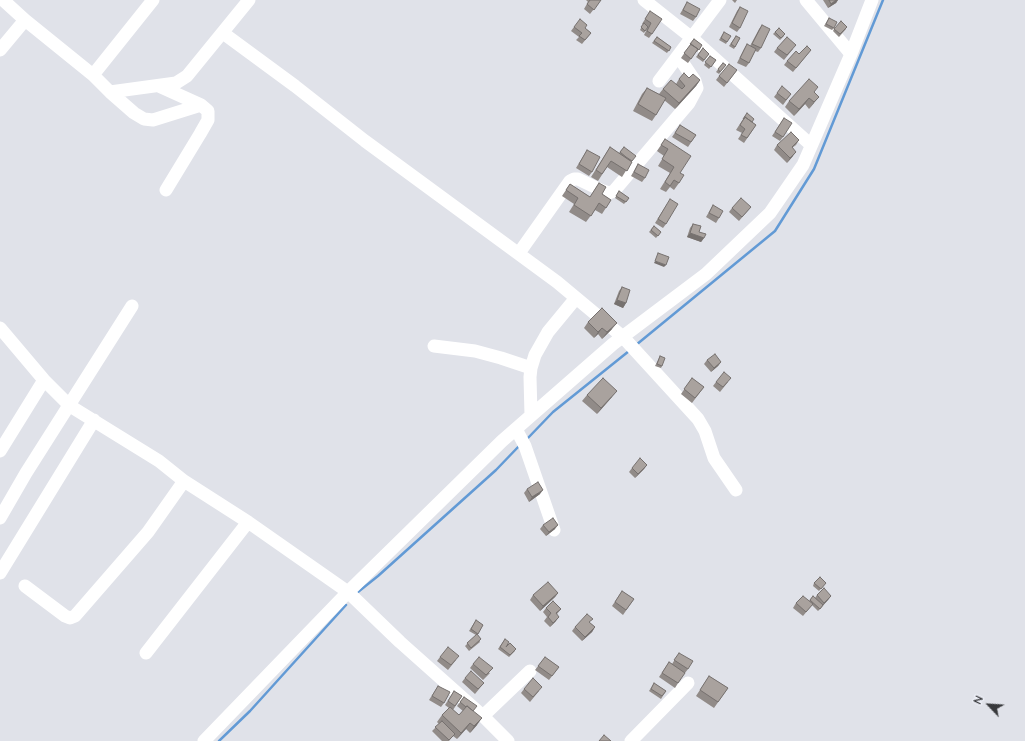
<!DOCTYPE html>
<style>
body{margin:0}
#map{position:relative;width:1025px;height:741px;overflow:hidden;background:#e0e2e9;font-family:Quicksand,sans-serif}
canvas{display:block}
.north{position:absolute;left:969px;top:685px;width:40px;height:40px;-webkit-text-stroke:3px #edeff7;paint-order:stroke;rotate:295deg;font-size:11px;font-weight:700;line-height:16px;text-align:center;color:#38393c}
.north::after{content:'';display:block;margin:auto;width:14px;height:18px;background:#38393c;clip-path:polygon(50% 0,100% 100%,50% 72%,0 100%)}
</style>
<div id="map">
<canvas width="1025" height="741"></canvas>
<div class="north">N</div>
</div>
<script>
const g = document.querySelector('canvas').getContext('2d');
g.lineJoin = 'round';
const poly = rows => new Path2D(rows.map(r => 'M' + r).join(''));
function strokePath(path, color, width, dash) { g.strokeStyle = color; g.lineWidth = width; g.lineCap = dash ? 'butt' : 'round'; g.setLineDash(dash || []); g.stroke(path); }
function fillPath(path, color) { g.fillStyle = color; g.fill(path, 'evenodd'); }
const stream = poly([
 [636,345,775,231,814,169,883,0],
 [527,439,553,412,629,351],
 [358,592,378,576,496,470,520,445],
 [219,741,250,711,346,605]
]);
const minor = poly([
 [3,0,25,20,93,75,110,92,134,113,144,119,153,120,201,105],
 [644,0,692,38,811,145],
 [806,0,851,54],
 [223,33,295,86,365,141,557,282,623,337,698,419,705,431,714,458,736,490],
 [0,50,25,20],
 [93,75,153,0],
 [659,81,720,0],
 [159,86,201,105,208,111,208,120,200,134,166,190],
 [110,92,176,83,187,76,249,0],
 [519,253,570,181,574,179,578,179,603,191,609,193,614,191,689,103,697,88,695,81,678,56],
 [0,328,44,380,70,406,159,461,184,481,248,522,348,592,400,642,483,716,508,741],
 [434,346,475,351,501,358,531,368],
 [531,415,530,377,531,368,535,355,548,332,576,298],
 [516,429,525,446,554,530],
 [0,451,44,380],
 [0,518,26,473,132,306],
 [0,573,94,420],
 [25,586,65,616,70,618,75,616,148,532,184,481],
 [146,653,248,522],
 [483,716,530,671],
 [204,741,348,592,502,441,613,344,706,274,770,213,803,165,851,54,872,0],
 [631,741,688,683]
]);
const wall = poly([
 [586,0,601,0,590,14,584,9,588,2],
 [732,0,737,0,735,3],
 [823,0,838,0,836,3,828,8],
 [687,2,696,17,693,21,680,14],
 [740,7,740,28,737,32,729,27,737,11],
 [650,11,652,34,649,38,644,35,648,27,644,33,640,30,643,24,642,24],
 [829,18,834,28,832,30,824,26],
 [762,25,761,48,758,52,755,51,749,63,746,67,737,63,744,49,747,44,750,46,759,29],
 [574,27,585,28,591,33,582,44,576,40,579,37,571,31],
 [834,29,846,29,839,37,833,31],
 [724,32,727,42,726,44,719,40],
 [775,32,784,36,780,40,773,34],
 [736,36,740,38,734,49,729,46],
 [657,37,671,47,667,53,652,43],
 [694,39,702,45,697,52,696,52,688,63,681,58],
 [703,48,709,54,703,62,696,57],
 [777,48,793,49,784,60,774,52],
 [811,50,793,72,784,65,787,61,799,54],
 [710,56,716,60,709,69,704,65],
 [723,63,726,65,719,74,716,72],
 [737,70,724,87,716,80,719,76],
 [689,78,700,80,696,86,675,109,664,100,656,115,652,121,633,111,642,94,647,88,659,94,663,89,676,84,679,79],
 [777,93,791,94,783,105,774,97],
 [814,93,814,103,809,109,805,104,794,116,785,107,789,101],
 [747,113,752,122,756,125,744,143,738,139,742,133,736,130],
 [784,118,783,137,780,141,772,136],
 [680,125,696,135,688,147,672,137],
 [665,139,680,173,679,183,674,190,670,187,666,192,660,189,670,173,658,166,664,156,657,151],
 [799,140,796,145,792,148,793,156,787,163,774,150,777,145],
 [610,147,619,153,624,147,632,161,622,177,607,167,598,181,591,177],
 [587,150,592,172,589,176,576,168],
 [638,164,645,178,642,182,631,176],
 [599,183,602,194,611,200,602,214,595,210,586,222,569,212,574,204,562,196,570,184,590,197],
 [619,191,629,198,624,204,615,198],
 [667,204,666,224,663,228,655,223],
 [713,205,719,218,716,223,706,217],
 [751,207,739,221,729,212,732,208],
 [693,224,699,232,704,238,701,242,687,237,690,228],
 [654,226,661,232,656,238,649,232],
 [622,287,626,303,623,308,614,304,619,291],
 [588,322,612,329,602,339,598,334,594,338,584,328],
 [660,356,662,366,661,368,655,366],
 [707,360,721,362,718,366,711,372,704,364],
 [692,378,704,387,692,403,681,394],
 [716,382,728,382,720,392,713,386],
 [587,395,612,397,597,414,582,401],
 [647,465,644,469,635,478,629,472,632,468],
 [527,489,540,494,529,502,524,493],
 [543,525,555,529,546,536,540,529],
 [814,583,824,585,819,591,813,586],
 [622,591,634,599,623,615,612,606],
 [558,593,555,597,540,611,530,600,533,595],
 [817,595,831,596,828,600,818,611,812,605,803,616,793,608,796,603,809,601,813,596,815,598],
 [546,608,561,609,557,614,556,621,550,627,544,621,547,617,543,612],
 [476,620,483,625,477,635,480,642,469,651,465,646,476,635,469,631],
 [590,623,595,627,592,632,582,641,572,631,575,627],
 [505,639,506,647,515,651,509,657,498,649],
 [679,653,688,669,685,673,684,673,675,688,659,677,669,662,672,664],
 [440,657,456,660,448,670,437,661],
 [545,657,559,667,549,680,535,670],
 [473,664,490,673,483,680,470,668],
 [709,676,728,688,714,708,696,696],
 [465,678,484,683,475,694,462,682],
 [654,683,666,691,661,699,649,691],
 [438,686,444,703,441,707,429,700],
 [524,689,539,691,530,702,521,693],
 [454,691,462,696,453,710,459,715,463,711,457,706,464,697,473,711,477,725,470,733,466,729,457,739,453,736,449,741,442,741,432,731,439,724,437,722,442,715,449,708,445,705]
]);
const shadedWall = poly([
 [836,0,838,0,836,3,828,8,831,4],
 [700,80,696,86,675,109,679,103],
 [819,97,809,109,814,102],
 [809,98,805,104,794,116,799,109],
 [796,152,793,156,787,163,790,158],
 [690,233,704,238,701,242,687,237],
 [655,261,666,265,664,267,654,263],
 [617,300,626,303,623,308,614,304],
 [617,323,612,329,602,339,607,332],
 [602,328,598,334,594,338,598,332],
 [721,362,718,366,711,372,714,368],
 [617,391,612,397,597,414,601,408],
 [647,465,644,469,635,478,638,474],
 [543,490,540,494,529,502,532,497],
 [558,525,555,529,546,536,549,532],
 [558,593,555,597,540,611,543,606],
 [831,596,828,600,818,611,824,603],
 [559,617,556,621,550,627,553,623],
 [595,627,592,632,582,641,585,637],
 [482,718,477,725,470,733,474,726],
 [470,723,466,729,457,739,461,733]
]);
const building = poly([
 [590,0,601,0,594,10,587,4,590,0],
 [829,0,836,0,831,4,829,0],
 [687,2,700,9,696,17,683,10,687,2],
 [740,7,748,11,740,28,732,23,740,7],
 [650,11,662,19,652,34,647,31,651,23,645,19,650,11],
 [829,18,837,22,834,28,826,24,829,18],
 [580,19,587,25,585,28,591,33,585,40,579,36,582,33,574,27,580,19],
 [841,21,847,27,840,34,834,29,841,21],
 [644,23,648,27,645,31,641,27,644,23],
 [762,25,770,29,761,48,752,44,762,25],
 [779,28,785,34,781,38,775,32,779,28],
 [724,32,731,36,727,42,721,38,724,32],
 [736,36,740,38,735,47,731,44,736,36],
 [657,37,671,47,669,51,654,41,657,37],
 [787,37,796,45,787,55,777,48,787,37],
 [694,39,702,45,699,50,698,49,690,44,694,39],
 [691,44,698,49,691,59,684,53,691,44],
 [747,44,756,49,749,63,740,58,747,44],
 [807,46,811,50,796,68,787,61,796,51,799,54,807,46],
 [703,48,709,54,704,60,698,55,703,48],
 [710,56,716,60,711,67,705,62,710,56],
 [723,63,726,65,720,72,718,69,723,63],
 [729,64,737,70,727,83,719,76,729,64],
 [684,73,689,78,693,74,700,80,679,103,663,89,671,80,682,89,685,86,679,79,684,73],
 [809,79,818,87,814,92,819,97,814,102,809,98,799,109,789,101,809,79],
 [782,86,791,94,786,100,777,93,782,86],
 [647,88,666,98,656,115,638,104,647,88],
 [747,113,754,119,752,122,745,117,744,119,743,119,747,113],
 [745,117,756,125,747,138,741,135,745,129,740,125,745,117],
 [784,118,792,123,783,137,775,132,784,118],
 [680,125,696,135,691,142,675,133,680,125],
 [791,132,799,140,792,147,796,152,790,158,777,145,791,132],
 [665,139,691,156,680,173,684,175,679,183,674,180,670,186,665,182,674,167,662,159,668,149,661,145,665,139],
 [610,147,632,162,627,171,611,161,602,174,596,170,610,147],
 [624,147,636,156,632,161,626,157,620,152,624,147],
 [587,150,600,157,592,172,579,164,587,150],
 [638,164,649,170,645,178,634,172,638,164],
 [599,183,606,187,602,194,611,200,606,208,599,203,591,216,574,205,578,198,566,190,570,184,590,197,599,183],
 [619,191,629,198,626,202,616,196,619,191],
 [741,198,751,207,742,217,732,208,741,198],
 [670,199,678,204,666,224,658,219,670,199],
 [713,205,723,211,719,218,709,213,713,205],
 [693,224,701,226,699,232,706,234,704,238,690,233,693,224],
 [654,226,661,232,658,236,651,230,654,226],
 [658,253,669,257,666,265,655,261,658,253],
 [622,287,630,290,626,303,617,300,622,287],
 [602,308,617,323,607,332,602,328,598,332,588,322,602,308],
 [715,354,721,362,714,368,707,360,715,354],
 [660,356,665,358,662,366,657,364,660,356],
 [724,372,731,378,723,387,716,382,724,372],
 [603,378,617,391,601,408,587,395,603,378],
 [692,378,704,387,695,398,684,389,692,378],
 [640,458,647,465,638,474,632,468,640,458],
 [538,482,543,490,532,497,527,489,538,482],
 [553,518,558,525,549,532,543,525,553,518],
 [820,577,826,583,821,589,814,583,820,577],
 [548,582,558,593,543,606,533,595,548,582],
 [824,588,831,596,824,603,817,595,824,588],
 [622,591,634,599,626,610,615,602,622,591],
 [803,596,813,604,806,612,796,603,803,596],
 [813,596,823,605,820,609,810,600,813,596],
 [553,601,561,609,556,613,559,617,553,623,548,617,551,613,546,608,553,601],
 [587,614,593,619,589,622,595,627,585,637,575,627,587,614],
 [476,620,483,625,478,634,471,629,476,620],
 [477,634,481,639,471,648,467,643,477,634],
 [505,639,509,642,506,647,510,643,516,649,510,655,500,647,505,639],
 [448,647,459,656,451,665,440,657,448,647],
 [679,653,693,661,688,669,674,660,679,653],
 [479,657,493,668,486,675,473,664,479,657],
 [545,657,559,667,552,676,538,666,545,657],
 [669,662,685,673,678,683,662,673,669,662],
 [471,671,484,683,478,689,465,678,471,671],
 [709,676,728,688,718,702,700,690,709,676],
 [533,678,542,687,533,697,524,689,533,678],
 [654,683,666,691,662,696,651,689,654,683],
 [438,686,450,692,444,703,432,696,438,686],
 [454,691,462,696,455,706,448,701,454,691],
 [464,697,477,706,473,711,467,706,466,707,460,702,464,697],
 [467,706,482,718,474,726,470,723,461,733,442,715,450,707,459,715,467,706],
 [442,721,455,734,449,740,435,727,442,721],
 [604,735,611,741,599,741,604,735]
]);
strokePath(stream, '#629ad5', 2.5);
strokePath(minor, '#fff', 13);
fillPath(wall, '#918b88');
fillPath(shadedWall, '#76716f');
fillPath(building, '#a9a29e');
strokePath(building, '#76716f', 1);
</script>
